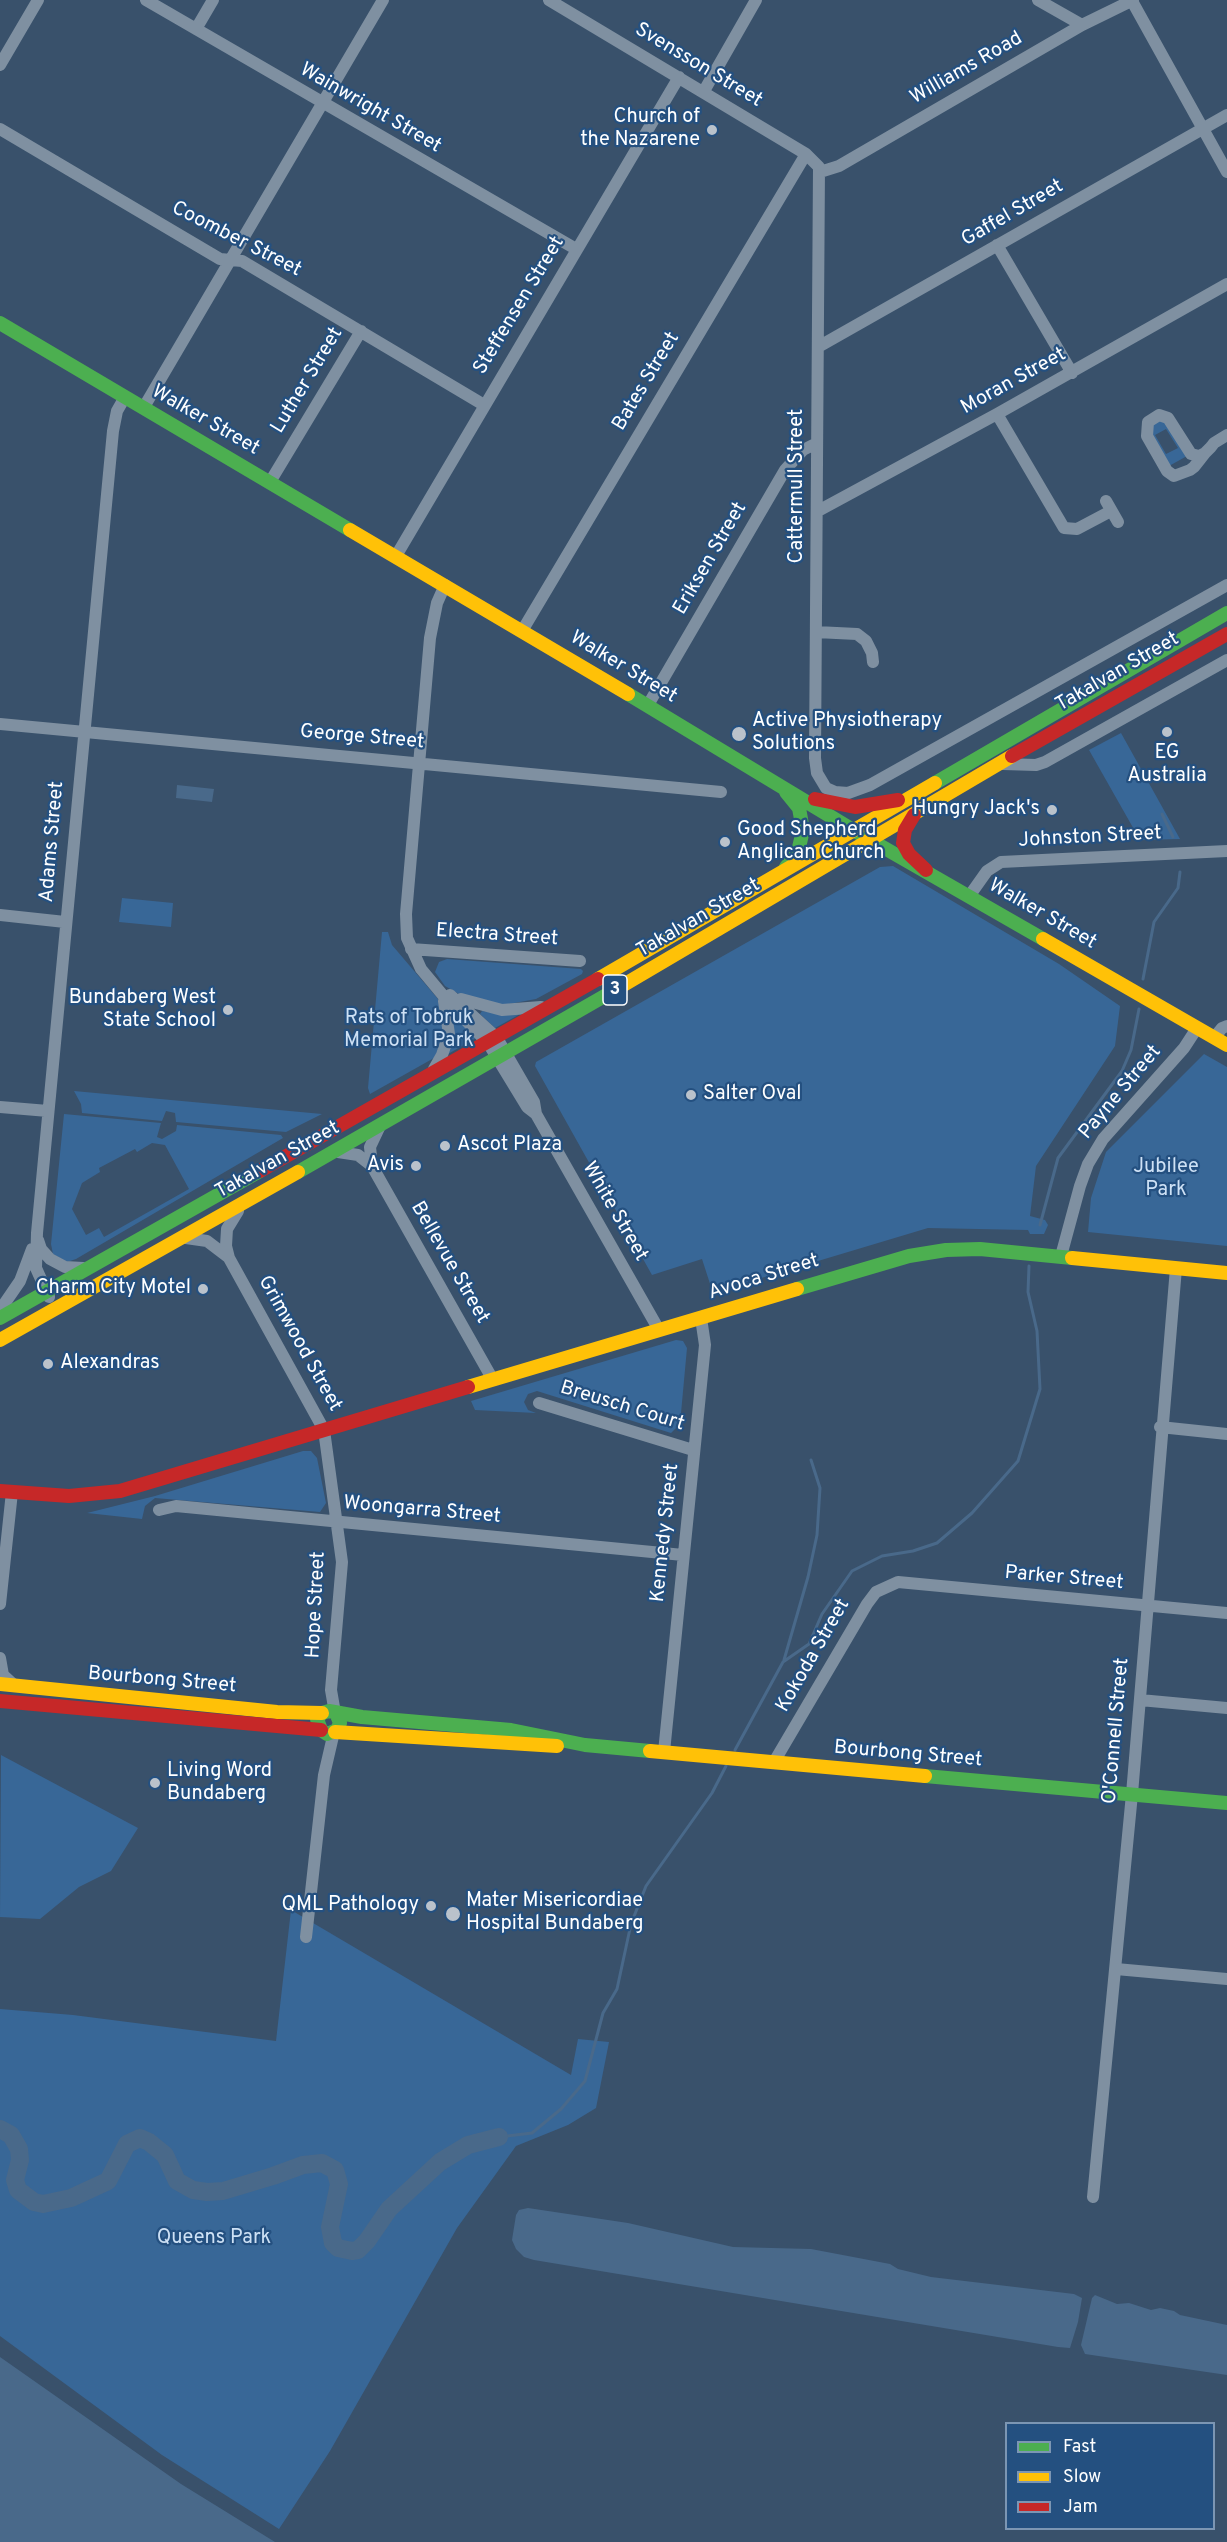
<!DOCTYPE html>
<style>
body{margin:0}
#map{position:relative;width:1227px;height:2542px;overflow:hidden;background:#39516b;font-family:Overpass,sans-serif}
canvas{display:block}
.legend{position:absolute;left:1005px;top:2422px;width:210px;height:108px;box-sizing:border-box;background:#245080;border:2px solid #7c96b3;margin:0;padding:8px 10px;list-style:none;font-size:18px;color:#fff}
.legend li{display:flex;align-items:center;gap:12px;height:30px}
.legend b{width:30px;border:2px solid #7c96b3}
</style>
<div id="map">
<canvas width="1227" height="2542"></canvas>
<ul class="legend">
<li><b style="height:8px;background:#4caf50"></b>Fast</li>
<li><b style="height:8px;background:#ffc107"></b>Slow</li>
<li><b style="height:8px;background:#c62828"></b>Jam</li>
</ul>
</div>
<script>
const g = document.querySelector('canvas').getContext('2d');
g.lineJoin = 'round';
function fillPath(path, color) { g.fillStyle = color; g.fill(path, 'evenodd'); }
const poly = rows => new Path2D(rows.map(r => 'M' + r).join(''));
function strokePath(path, color, width, dash) { g.strokeStyle = color; g.lineWidth = width; g.lineCap = dash ? 'butt' : 'round'; g.setLineDash(dash || []); g.stroke(path); }
function label(font, color, halo, rows, align = 'center') {
  g.font = font + ' Overpass,sans-serif'; g.lineWidth = 4.5; g.setLineDash([]); g.textBaseline = 'middle'; g.strokeStyle = halo; g.fillStyle = color; for (const [text, x, y, turn = 0] of rows) {
    g.save(); g.translate(x, y); g.rotate((+turn || 0) * Math.PI / 180); g.textAlign = isNaN(turn) ? turn : align; if (halo) g.strokeText(text, 0, 0); g.fillText(text, 0, 0); g.restore();
  }
}
const green = poly([
 [1163,419,1187,456,1169,466,1151,434,1152,422],
 [1166,429,1178,448,1166,454,1155,435],
 [1121,733,1180,839,1140,840,1089,750],
 [893,866,1059,964,1120,1006,1115,1046,1036,1166,1030,1216,1045,1220,1048,1225,1044,1234,1030,1234,1028,1230,928,1228,738,1285,736,1283,730,1285,730,1288,713,1293,702,1259,652,1275,535,1066,536,1062,880,867],
 [122,898,173,903,171,927,119,922],
 [382,932,388,932,392,945,438,999,444,1016,444,1041,434,1058,370,1094,368,1088],
 [447,959,581,969,583,971,582,974,536,999,498,1006,466,998,445,986,435,972,439,962],
 [482,1011,495,1013,522,1013,495,1028,480,1014],
 [452,1014,476,1038,448,1054,453,1023],
 [1204,1054,1227,1067,1227,1246,1088,1232,1091,1198,1106,1152],
 [74,1091,322,1114,286,1132,176,1122,175,1113,166,1111,162,1121,82,1113,81,1104],
 [64,1114,161,1123,157,1137,162,1139,176,1131,177,1125,281,1135,283,1138,76,1259,67,1262,53,1254,51,1244],
 [152,1143,165,1145,189,1189,104,1237,99,1228,86,1235,72,1209,82,1183,100,1172,99,1168,135,1149,137,1152],
 [676,1340,683,1341,687,1348,680,1424,671,1433,537,1391,528,1394,524,1402,528,1410,536,1413,475,1410,471,1401],
 [303,1451,311,1451,317,1458,326,1503,320,1512,155,1498,145,1506,142,1519,87,1513,155,1496],
 [1,1755,138,1828,111,1871,79,1887,40,1919,0,1917],
 [291,1910,571,2075,578,2039,609,2042,596,2108,568,2125,516,2146,457,2228,330,2451,279,2529,162,2455,0,2336,0,2009,73,2015,276,2041]
]);
const water = poly([
 [177,785,214,789,212,802,176,798],
 [528,2208,628,2223,733,2247,811,2249,890,2264,898,2269,931,2277,1074,2294,1082,2298,1078,2322,1070,2348,1058,2347,534,2260,524,2257,516,2249,512,2240,516,2215,519,2210],
 [1095,2295,1117,2304,1129,2303,1151,2310,1160,2308,1174,2311,1180,2315,1227,2325,1227,2375,1085,2354,1081,2345,1092,2298],
 [0,2357,181,2484,275,2542,0,2542]
]);
const stream = poly([
 [1162,814,1173,837],
 [1143,979,1154,922,1178,888,1180,872],
 [1040,1225,1058,1158,1122,1071,1131,1050,1139,1009],
 [784,1660,808,1577,817,1535,820,1488,811,1460],
 [735,1750,783,1662,809,1644,822,1614,852,1571,882,1556,913,1551,937,1543,972,1513,1018,1461,1040,1389,1037,1331,1028,1292,1029,1266],
 [499,2137,532,2133,561,2109,585,2081,603,2013,617,1989,631,1924,646,1886,712,1793,726,1766]
]);
const river = poly([
 [0,2129,11,2135,19,2149,20,2160,15,2180,18,2190,34,2202,43,2204,71,2198,108,2181,127,2144,140,2138,149,2142,165,2155,177,2181,193,2190,207,2192,223,2191,273,2176,303,2165,322,2163,335,2170,339,2184,330,2227,333,2243,338,2248,352,2251,358,2250,367,2241,389,2209,440,2162,468,2145,499,2137]
]);
const street = poly([
 [146,0,576,249],
 [549,0,806,154,819,167,815,758,817,773,826,788,835,792,848,793,870,785,1227,585],
 [1038,0,1082,25],
 [1132,1,1227,172],
 [196,29,213,0],
 [0,65,38,0],
 [704,91,756,0],
 [0,129,220,259,242,261,484,405],
 [820,172,839,166,1082,25,1133,0],
 [997,245,1072,373],
 [818,347,1227,115],
 [144,407,383,0],
 [997,414,1064,528,1077,529,1111,511],
 [1205,453,1199,456,1191,454,1168,418,1159,415,1148,422,1147,436,1167,471,1174,476,1190,470,1194,467,1205,453,1211,447,1214,443,1227,435],
 [270,482,361,331],
 [1106,501,1118,522],
 [818,511,997,414,1227,284],
 [396,556,679,77],
 [445,585,437,603,430,638,406,914,407,938,421,969,451,1005,488,1043,527,1107,536,1114,659,1330],
 [522,631,806,154],
 [816,632,857,634,866,641,872,653,873,662],
 [648,705,785,470,803,450,817,443],
 [0,724,721,792],
 [1003,764,1036,765,1045,762,1227,660],
 [970,895,987,871,1001,862,1227,851],
 [0,915,65,922],
 [411,949,580,961],
 [450,995,497,1038,534,1102,536,1114],
 [461,999,502,1010,541,1007],
 [1214,1038,1222,1028,1227,1026],
 [434,1069,442,1055,449,1034,444,1001],
 [0,1107,48,1111],
 [338,1152,358,1155,372,1166,493,1380],
 [372,1166,370,1147,379,1128],
 [238,1211,227,1229,226,1246,229,1258,324,1430,342,1562,331,1690,335,1713],
 [186,1238,207,1241,228,1257],
 [38,1240,41,1249,50,1259,65,1267,83,1268],
 [1061,1256,1080,1186,1088,1164,1103,1139,1184,1048,1197,1028],
 [49,1297,36,1268,37,1233,113,431,117,411,125,397],
 [0,1310,20,1281,32,1249],
 [539,1403,693,1450],
 [1160,1427,1227,1434],
 [159,1510,176,1506,683,1555],
 [0,1604,12,1492],
 [0,1658,3,1675,15,1686],
 [1140,1700,1227,1708],
 [664,1752,705,1345,701,1318],
 [774,1762,867,1604,876,1592,898,1582,1227,1613],
 [306,1937,324,1775,334,1732],
 [1116,1969,1227,1979],
 [1093,2197,1132,1794,1176,1268]
]);
const fast = poly([
 [0,323,350,530],
 [628,694,853,830,1043,939],
 [935,783,1227,613],
 [786,792,799,808,803,830,798,852,786,867],
 [298,1172,615,990],
 [797,1289,909,1256,946,1250,980,1249,1072,1258],
 [0,1318,260,1171],
 [336,1713,340,1723,337,1730,327,1734,321,1730,317,1719,322,1713,329,1711,362,1717,511,1730,585,1745,650,1751],
 [925,1776,1227,1803]
]);
const slow = poly([
 [350,530,628,694],
 [1043,939,1227,1045],
 [598,979,935,783],
 [615,990,1012,756],
 [1072,1258,1227,1273],
 [0,1340,298,1172],
 [468,1387,797,1289],
 [0,1684,277,1712,322,1713],
 [335,1732,557,1746],
 [650,1751,925,1776]
]);
const jam = poly([
 [1012,756,1227,634],
 [815,799,855,807,898,800],
 [914,815,905,830,903,843,909,854,926,870],
 [260,1171,598,979],
 [0,1491,69,1496,120,1491,468,1387],
 [0,1701,321,1730]
]);
const markers = [
 [712,130,6,"#bac2cb"],
 [1167,732,6,"#bac2cb"],
 [739,734,8,"#bac2cb"],
 [1052,810,6,"#bac2cb"],
 [725,842,6,"#bac2cb"],
 [228,1010,6,"#bac2cb"],
 [691,1095,6,"#bac2cb"],
 [445,1146,6,"#bac2cb"],
 [416,1166,6,"#bac2cb"],
 [203,1289,6,"#bac2cb"],
 [48,1364,6,"#bac2cb"],
 [155,1783,6,"#bac2cb"],
 [431,1906,6,"#bac2cb"],
 [453,1914,8,"#bac2cb"]
];
const shields = [
 [615,990,24]
];
const shieldNames = [
 ["3",615,990]
];
const streetNames = [
 ["Svensson Street",698,66,31],
 ["Williams Road",967,69,-30],
 ["Wainwright Street",370,109,30],
 ["Gaffel Street",1013,214,-30],
 ["Coomber Street",236,240,27],
 ["Steffensen Street",520,306,-59],
 ["Luther Street",308,381,-59],
 ["Bates Street",647,382,-59],
 ["Moran Street",1014,382,-29],
 ["Walker Street",205,421,30],
 ["Cattermull Street",798,486,-90],
 ["Eriksen Street",711,559,-60],
 ["Walker Street",623,668,31],
 ["Takalvan Street",1118,673,-30],
 ["George Street",362,738,5],
 ["Johnston Street",1090,838,-3],
 ["Adams Street",53,842,-85],
 ["Walker Street",1042,915,30],
 ["Takalvan Street",699,919,-30],
 ["Electra Street",497,936,4],
 ["Payne Street",1121,1093,-50],
 ["Takalvan Street",278,1161,-29],
 ["White Street",614,1212,60],
 ["Bellevue Street",449,1263,60],
 ["Avoca Street",764,1278,-17],
 ["Grimwood Street",299,1344,61],
 ["Breusch Court",622,1407,17],
 ["Woongarra Street",422,1511,5],
 ["Kennedy Street",666,1533,-84],
 ["Parker Street",1064,1579,5],
 ["Hope Street",317,1605,-87],
 ["Kokoda Street",814,1656,-60],
 ["Bourbong Street",162,1681,5],
 ["O'Connell Street",1117,1731,-85],
 ["Bourbong Street",908,1755,5]
];
const poiNames = [
 ["Church of",700,118,"right"],
 ["the Nazarene",700,141,"right"],
 ["Active Physiotherapy",752,722],
 ["Solutions",752,745],
 ["EG",1167,754,"center"],
 ["Australia",1167,777,"center"],
 ["Hungry Jack's",1040,810,"right"],
 ["Good Shepherd",737,831],
 ["Anglican Church",737,854],
 ["Bundaberg West",216,999,"right"],
 ["State School",216,1022,"right"],
 ["Salter Oval",703,1095],
 ["Ascot Plaza",457,1146],
 ["Avis",404,1166,"right"],
 ["Charm City Motel",191,1289,"right"],
 ["Alexandras",60,1364],
 ["Living Word",167,1772],
 ["Bundaberg",167,1795],
 ["Mater Misericordiae",466,1902],
 ["Hospital Bundaberg",466,1925],
 ["QML Pathology",419,1906,"right"]
];
const parkNames = [
 ["Rats of Tobruk",409,1019],
 ["Memorial Park",409,1042],
 ["Jubilee",1166,1168],
 ["Park",1166,1191],
 ["Queens Park",214,2239]
];
fillPath(green, '#386797');
fillPath(water, '#49698a');
strokePath(stream, '#49698a', 3);
strokePath(river, '#49698a', 18);
strokePath(street, '#7f90a1', 12);
strokePath(fast, '#4caf50', 14);
strokePath(slow, '#ffc107', 14);
strokePath(jam, '#c62828', 14);
for (const [x, y, r, color] of markers) { const dot = new Path2D(); dot.arc(x, y, r, 0, 2 * Math.PI); g.fillStyle = color; g.fill(dot); strokePath(dot, '#245080', 2); }
for (const [x, y, w] of shields) { const box = new Path2D(); box.roundRect(x - w / 2, y - 15, w, 30, 4.5); g.fillStyle = '#245080'; g.fill(box); strokePath(box, '#fff', 1.5); }
label('bold 18px', '#fff', null, shieldNames);
label('20px', '#fff', '#245080', streetNames);
label('20px', '#fff', '#245080', poiNames, 'left');
label('20px', '#cee1f5', '#245080', parkNames);
</script>
